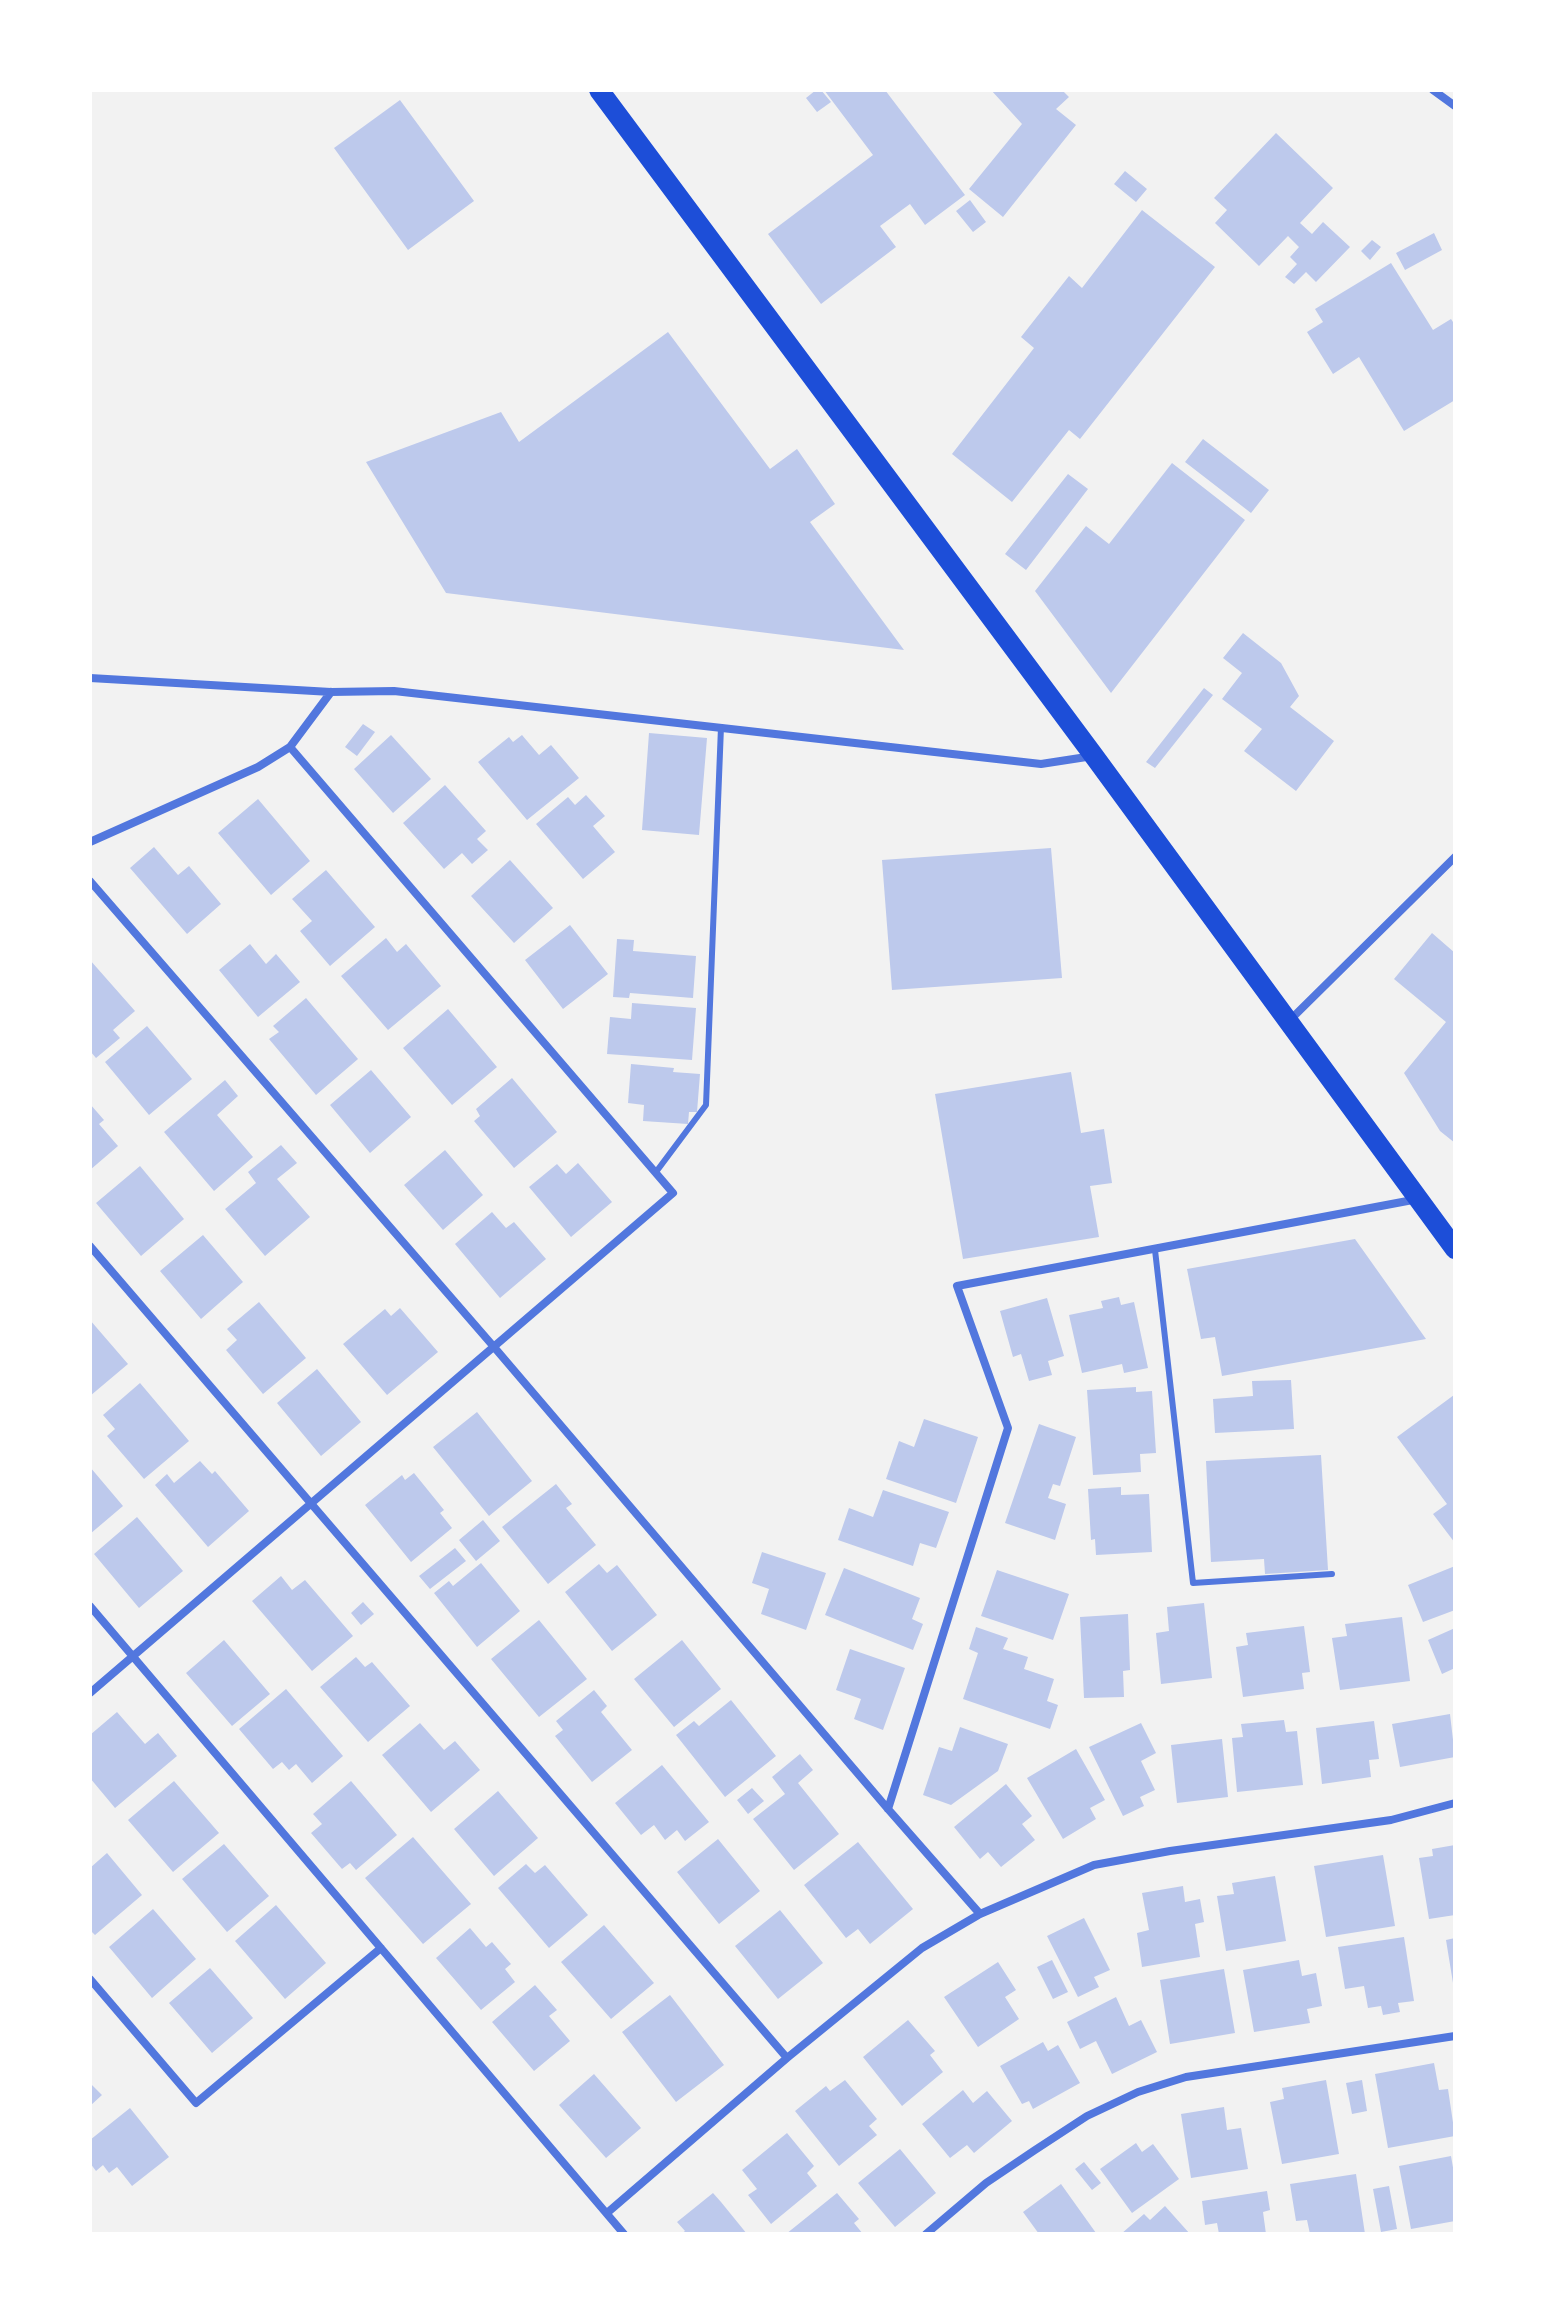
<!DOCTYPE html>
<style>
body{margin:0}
#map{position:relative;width:1545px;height:2324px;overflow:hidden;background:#f2f2f2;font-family:"DM Sans",sans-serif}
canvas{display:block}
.frame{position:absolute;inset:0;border:92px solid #fff;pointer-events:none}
</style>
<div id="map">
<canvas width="1545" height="2324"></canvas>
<div class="frame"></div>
</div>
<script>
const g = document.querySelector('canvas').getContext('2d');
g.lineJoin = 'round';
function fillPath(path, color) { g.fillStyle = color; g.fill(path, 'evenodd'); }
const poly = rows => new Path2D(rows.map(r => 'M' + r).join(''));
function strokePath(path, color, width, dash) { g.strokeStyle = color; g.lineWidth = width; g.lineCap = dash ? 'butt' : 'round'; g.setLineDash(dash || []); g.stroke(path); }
const building = poly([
 [816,90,821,90,831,102,817,112,806,98],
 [824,90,885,90,965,195,925,225,910,204,880,226,896,247,821,304,768,234,873,155],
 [991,90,1062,90,1069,97,1056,109,1076,125,1003,217,969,189,1022,124],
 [400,100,474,201,408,250,334,148],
 [1276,133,1333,188,1300,223,1312,234,1323,222,1350,247,1316,282,1306,272,1294,284,1285,277,1297,264,1290,257,1299,247,1288,236,1259,266,1215,223,1227,210,1214,198],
 [1125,171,1147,189,1136,202,1114,184],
 [970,200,986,222,973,232,956,211],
 [1142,210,1215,267,1080,439,1069,430,1012,502,952,454,1034,348,1021,337,1069,276,1082,288],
 [1434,233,1442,250,1405,270,1396,253],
 [1372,240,1381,247,1370,260,1361,251],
 [1391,263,1433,330,1451,319,1455,325,1455,400,1404,431,1359,357,1333,374,1307,332,1323,322,1315,309],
 [668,332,770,469,797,449,835,504,810,522,904,650,446,593,366,462,501,412,519,442],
 [1203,439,1269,490,1251,513,1185,462],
 [1172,463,1245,520,1111,693,1035,591,1086,526,1109,544],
 [1068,474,1088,489,1026,570,1005,554],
 [1243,633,1281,663,1299,696,1290,707,1334,741,1296,791,1244,751,1262,729,1222,699,1242,673,1223,658],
 [1204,688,1213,695,1155,768,1146,762],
 [363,724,375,732,357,756,345,747],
 [649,733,707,738,699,835,642,830],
 [391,735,431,779,393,813,354,769],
 [522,735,539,755,551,745,579,778,527,820,478,762,509,737,513,742],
 [445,785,486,831,477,839,488,850,472,864,462,853,444,869,403,823],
 [586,795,605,816,593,826,615,852,583,879,536,824,568,797,575,805],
 [258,799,310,861,271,895,218,833],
 [154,847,178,875,189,866,221,904,187,934,130,868],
 [1051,848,1062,978,892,990,882,860],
 [510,860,553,908,514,943,471,896],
 [326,870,375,927,330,966,300,931,312,921,292,899],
 [570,925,608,974,563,1009,525,960],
 [1432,933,1455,953,1455,1143,1440,1131,1404,1073,1446,1022,1394,979],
 [386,938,397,952,406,944,441,986,388,1030,341,976],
 [617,939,634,940,633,951,696,956,693,998,630,993,629,998,613,997],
 [250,944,266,964,276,954,300,982,258,1017,219,970],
 [90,960,135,1011,113,1030,120,1038,96,1058,90,1051],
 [306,998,358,1059,316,1095,269,1039,279,1032,273,1026],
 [632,1003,696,1008,692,1060,607,1054,610,1017,631,1019],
 [448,1009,497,1067,452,1105,403,1048],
 [147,1026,192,1079,149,1115,105,1062],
 [631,1064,674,1068,673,1072,700,1074,697,1112,689,1112,688,1124,643,1121,644,1105,628,1103],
 [371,1070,411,1117,370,1153,330,1105],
 [1071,1072,1081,1133,1104,1129,1112,1183,1090,1186,1099,1237,963,1259,935,1094],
 [512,1078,557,1132,514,1168,474,1121,480,1116,476,1109],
 [225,1080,238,1096,217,1115,253,1157,214,1191,164,1132],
 [90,1104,104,1120,99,1124,118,1146,90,1170],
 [281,1145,297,1163,277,1179,310,1217,265,1256,225,1209,256,1183,248,1172],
 [445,1150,483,1195,443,1230,404,1185],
 [578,1163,612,1202,571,1237,529,1187,557,1164,566,1174],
 [140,1166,184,1219,141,1256,96,1203],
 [492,1212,506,1228,514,1222,546,1259,500,1298,455,1244],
 [203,1235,243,1282,201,1319,160,1271],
 [1355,1239,1426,1339,1222,1376,1215,1337,1201,1339,1187,1269],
 [1119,1297,1121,1305,1134,1302,1148,1368,1124,1373,1122,1364,1082,1373,1069,1315,1103,1308,1101,1301],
 [1047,1298,1064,1356,1048,1361,1052,1375,1029,1381,1021,1354,1013,1357,1000,1311],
 [259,1302,306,1358,263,1394,226,1350,237,1340,227,1329],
 [400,1308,438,1352,387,1395,343,1344,385,1309,391,1316],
 [90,1320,128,1364,90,1396],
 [317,1369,361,1422,321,1456,277,1403],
 [1291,1380,1294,1429,1215,1433,1213,1399,1253,1396,1252,1381],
 [140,1383,189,1441,144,1479,107,1436,115,1429,103,1415],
 [1136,1387,1136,1392,1152,1391,1156,1453,1140,1454,1141,1472,1093,1475,1087,1390],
 [1454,1395,1455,1396,1455,1543,1433,1514,1447,1504,1397,1437],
 [477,1412,532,1481,489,1516,433,1447],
 [924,1419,978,1437,956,1503,886,1479,899,1441,914,1447],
 [1039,1424,1076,1437,1060,1486,1053,1484,1048,1498,1066,1504,1055,1540,1005,1523],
 [1321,1455,1328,1570,1265,1574,1264,1559,1211,1562,1206,1461],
 [200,1461,212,1474,215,1471,249,1511,208,1547,155,1485,167,1474,174,1483],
 [90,1467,123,1506,90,1534],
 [414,1473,444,1510,440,1513,452,1528,411,1562,365,1505,402,1475,405,1480],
 [556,1484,572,1504,566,1508,596,1545,548,1584,502,1527],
 [1121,1487,1121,1495,1149,1494,1152,1552,1096,1555,1095,1539,1091,1540,1088,1489],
 [883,1490,949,1512,936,1548,920,1543,913,1566,838,1540,849,1508,873,1517],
 [137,1517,183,1571,139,1608,94,1554],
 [483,1520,500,1541,476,1561,459,1540],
 [455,1548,466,1561,430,1589,419,1576],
 [762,1552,826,1573,806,1630,761,1614,769,1589,752,1583],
 [481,1563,520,1611,477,1647,434,1593,449,1581,453,1586],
 [599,1564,607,1573,617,1565,657,1615,612,1651,565,1592],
 [1455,1566,1455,1610,1423,1622,1408,1585],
 [844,1568,920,1598,912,1619,923,1624,913,1650,825,1615],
 [997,1570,1069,1594,1053,1640,981,1616],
 [281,1576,292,1590,305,1580,353,1636,312,1671,252,1601],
 [363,1602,374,1614,361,1625,351,1613],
 [1204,1603,1212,1678,1161,1684,1156,1633,1169,1631,1167,1607],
 [1128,1614,1130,1670,1123,1671,1124,1697,1084,1698,1080,1617],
 [1402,1617,1410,1681,1340,1690,1332,1638,1347,1636,1345,1624],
 [539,1620,587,1679,539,1717,491,1659],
 [1304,1626,1310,1672,1302,1673,1304,1689,1243,1697,1236,1647,1248,1645,1246,1633],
 [976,1627,1008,1638,1003,1649,1028,1657,1024,1669,1054,1679,1047,1701,1058,1705,1050,1729,963,1699,978,1653,969,1649],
 [1455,1628,1455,1668,1442,1674,1428,1640],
 [224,1640,270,1694,232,1726,186,1673],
 [682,1640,721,1689,674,1727,634,1679],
 [850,1649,905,1668,883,1730,854,1719,861,1699,836,1690],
 [356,1657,365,1667,372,1662,410,1706,368,1742,320,1687],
 [286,1689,343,1756,312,1783,296,1764,289,1770,282,1762,273,1769,239,1729],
 [594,1690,607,1706,601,1712,632,1750,592,1782,555,1736,563,1730,556,1721],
 [731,1700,776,1756,725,1797,676,1735,694,1721,699,1726],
 [117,1712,145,1744,158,1733,177,1756,115,1808,90,1778,90,1735],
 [1450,1714,1455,1757,1400,1767,1392,1724],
 [1284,1720,1286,1732,1297,1731,1303,1785,1237,1792,1232,1738,1243,1737,1241,1724],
 [1374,1721,1379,1759,1369,1760,1371,1777,1322,1784,1316,1728],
 [420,1723,444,1750,455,1741,480,1770,431,1812,382,1755],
 [1141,1723,1156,1753,1141,1761,1155,1790,1140,1797,1144,1806,1123,1816,1089,1747],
 [960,1727,1008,1744,998,1771,951,1805,923,1795,939,1747,952,1751],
 [1222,1739,1228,1797,1177,1803,1171,1745],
 [1076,1749,1105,1800,1090,1808,1096,1819,1063,1839,1027,1778],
 [800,1754,813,1770,798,1783,839,1834,794,1870,753,1819,785,1794,772,1777],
 [662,1765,709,1822,685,1841,677,1830,665,1840,654,1825,641,1835,615,1803],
 [174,1781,219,1833,173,1872,128,1820],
 [351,1781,397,1835,356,1870,350,1863,342,1869,311,1833,322,1824,313,1814],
 [1006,1784,1032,1816,1022,1824,1035,1840,1001,1867,988,1852,980,1859,954,1827],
 [752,1788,764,1801,748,1814,737,1800],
 [498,1791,538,1838,494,1876,454,1829],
 [413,1837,471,1904,423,1944,365,1878],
 [718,1839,760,1891,719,1924,677,1872],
 [858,1842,913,1909,870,1944,858,1929,846,1938,804,1885],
 [224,1844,269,1896,227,1932,182,1879],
 [1455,1845,1455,1915,1429,1919,1419,1858,1433,1856,1432,1849],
 [107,1853,142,1895,95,1935,90,1930,90,1868],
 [1383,1855,1395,1926,1326,1937,1314,1866],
 [526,1864,535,1873,545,1865,588,1915,549,1948,498,1888],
 [1275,1876,1286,1941,1226,1951,1217,1896,1234,1894,1232,1883],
 [1183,1886,1185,1902,1200,1899,1204,1922,1195,1924,1200,1957,1142,1967,1137,1933,1149,1930,1142,1893],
 [276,1905,326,1963,285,1999,235,1941],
 [153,1909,196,1959,152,1998,109,1947],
 [780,1910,823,1963,778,1999,735,1946],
 [1084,1918,1110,1970,1094,1977,1099,1987,1078,1997,1047,1936],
 [604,1925,654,1983,611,2019,561,1962],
 [470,1928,486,1947,492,1942,511,1964,505,1969,515,1982,481,2010,436,1958],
 [1404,1937,1414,2001,1398,2003,1400,2012,1383,2015,1381,2006,1368,2008,1364,1986,1345,1989,1338,1947],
 [1455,1938,1455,1983,1453,1983,1446,1940],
 [1052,1960,1068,1992,1053,1999,1037,1967],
 [1299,1960,1302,1976,1316,1973,1322,2006,1307,2009,1310,2023,1254,2032,1243,1970],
 [998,1962,1016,1990,1005,1997,1019,2019,978,2047,944,1997],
 [210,1968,253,2018,212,2053,169,2003],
 [1224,1969,1235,2033,1170,2044,1160,1980],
 [535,1985,557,2010,549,2016,570,2041,534,2071,492,2022],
 [670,1995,724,2065,676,2102,622,2032],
 [1116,1997,1129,2026,1141,2020,1157,2052,1112,2074,1096,2041,1080,2049,1067,2022],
 [908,2020,935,2051,930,2055,943,2072,902,2106,863,2057],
 [1043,2042,1048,2051,1058,2045,1080,2083,1033,2109,1029,2101,1022,2104,1000,2066],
 [1434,2063,1439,2090,1448,2089,1455,2136,1388,2148,1375,2074],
 [594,2074,641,2128,606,2158,559,2105],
 [845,2080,877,2119,869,2126,877,2135,839,2166,795,2111,826,2086,830,2091],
 [1326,2080,1339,2154,1282,2164,1270,2102,1284,2099,1282,2088],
 [1362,2080,1367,2111,1352,2114,1346,2083],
 [90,2083,102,2095,90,2106],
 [963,2090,973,2103,987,2091,1012,2121,974,2153,967,2145,950,2158,922,2124],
 [1224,2107,1227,2130,1241,2128,1248,2169,1191,2178,1181,2114],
 [130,2108,169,2157,132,2186,117,2167,109,2173,103,2165,96,2171,90,2163,90,2140],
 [787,2133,814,2166,807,2173,817,2186,771,2224,748,2195,757,2189,742,2170],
 [1136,2143,1142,2152,1153,2144,1179,2179,1132,2213,1100,2169],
 [900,2149,936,2193,895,2227,858,2183],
 [1451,2156,1455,2179,1455,2221,1411,2229,1399,2166],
 [1084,2162,1101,2183,1092,2190,1075,2169],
 [1356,2174,1365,2234,1310,2234,1307,2220,1296,2221,1290,2184],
 [1061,2184,1096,2233,1094,2234,1039,2234,1023,2212],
 [1389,2186,1397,2229,1381,2232,1373,2189],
 [1267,2191,1270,2210,1263,2212,1266,2234,1219,2234,1217,2223,1205,2225,1202,2201],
 [713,2193,721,2202,747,2234,681,2234,685,2231,677,2222],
 [837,2193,859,2219,854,2223,863,2234,786,2234],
 [1165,2206,1190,2234,1121,2234,1144,2214,1150,2220]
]);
const service = poly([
 [656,1172,706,1105,721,727],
 [1155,1250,1193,1583,1332,1574]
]);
const minor = poly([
 [1433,90,1455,106],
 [90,678,331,692,394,691,1041,764,1093,756],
 [90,842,258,767,290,747,331,692],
 [90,881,494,1347,888,1809,980,1914],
 [1288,1022,1455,857],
 [90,1246,787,2058],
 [90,1606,624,2234],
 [90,1693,673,1193,290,747],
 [888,1809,1008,1428,957,1286,1418,1199],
 [90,1979,196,2103,381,1948],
 [607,2213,787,2058,922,1948,980,1914,1094,1865,1170,1851,1391,1820,1455,1803],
 [926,2234,986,2183,1035,2150,1087,2116,1138,2092,1186,2077,1455,2036]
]);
const primary = poly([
 [599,90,1094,756,1455,1249]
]);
fillPath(building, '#bdc9ec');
strokePath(service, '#5277de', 6);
strokePath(minor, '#5277de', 8);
strokePath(primary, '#1d4ed8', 20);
</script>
